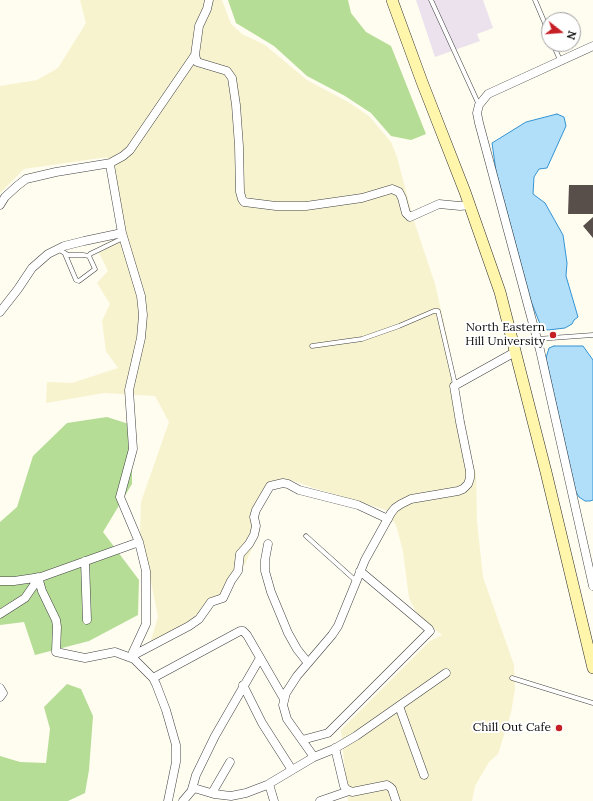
<!DOCTYPE html>
<style>
body{margin:0}
#map{position:relative;width:593px;height:801px;overflow:hidden;background:#fffcf0;font-family:Lora,serif}
canvas{display:block}
.north{position:absolute;left:541px;top:12px;width:40px;height:40px;box-sizing:border-box;background:#fff;border:1px solid #9f9f9f;border-radius:50%;rotate:107deg;font-size:11px;font-weight:700;line-height:16px;text-align:center;color:#0e0e0e}
.north::after{content:'';display:block;margin:auto;width:14px;height:18px;background:#c61f26;clip-path:polygon(50% 0,100% 100%,50% 72%,0 100%)}
</style>
<div id="map">
<canvas width="593" height="801"></canvas>
<div class="north">N</div>
</div>
<script>
const g = document.querySelector('canvas').getContext('2d');
g.lineJoin = 'round';
function fillPath(path, color) { g.fillStyle = color; g.fill(path, 'evenodd'); }
const poly = rows => new Path2D(rows.map(r => 'M' + r).join(''));
function strokePath(path, color, width, dash) { g.strokeStyle = color; g.lineWidth = width; g.lineCap = dash ? 'butt' : 'round'; g.setLineDash(dash || []); g.stroke(path); }
function label(font, color, halo, rows, align = 'center') {
  g.font = font + ' Lora,serif'; g.lineWidth = 4; g.setLineDash([]); g.textBaseline = 'middle'; g.strokeStyle = halo; g.fillStyle = color; for (const [text, x, y, turn = 0] of rows) {
    g.save(); g.translate(x, y); g.rotate((+turn || 0) * Math.PI / 180); g.textAlign = isNaN(turn) ? turn : align; if (halo) g.strokeText(text, 0, 0); g.fillText(text, 0, 0); g.restore();
  }
}
const industrial = poly([
 [416,0,483,0,493,28,477,34,480,41,435,57]
]);
const farmland = poly([
 [80,0,222,0,231,24,242,34,265,45,307,80,348,102,369,116,391,142,397,157,413,218,435,284,448,340,467,447,476,474,477,522,483,577,514,665,515,689,511,713,498,754,489,762,475,786,472,801,348,801,341,730,430,641,442,635,418,616,409,598,403,551,396,525,386,510,314,488,291,480,271,484,257,505,260,531,245,564,227,593,212,602,191,627,144,652,151,640,158,617,150,577,140,537,141,502,169,422,155,396,104,393,46,403,47,382,72,383,118,368,106,351,102,321,110,304,97,283,108,271,97,249,121,235,107,157,24,169,0,193,0,86,37,80,58,68,86,23]
]);
const forest = poly([
 [228,0,348,0,351,13,366,32,391,46,426,134,411,140,391,136,371,113,345,96,307,76,274,46,236,23],
 [107,417,132,425,132,484,103,532,139,580,138,615,89,641,35,655,24,622,0,625,0,522,17,507,33,456,67,423],
 [67,684,81,689,93,716,89,770,85,793,68,801,0,801,0,756,20,762,46,763,50,729,44,707]
]);
const water = poly([
 [557,114,564,117,566,126,547,168,539,169,534,177,533,194,545,203,563,235,567,263,566,276,578,317,574,320,572,324,565,328,548,330,543,329,540,324,531,301,496,171,492,143,526,122,557,114],
 [554,346,583,346,593,360,593,500,590,501,585,501,579,497,576,492,546,358,549,348,554,346]
]);
const building = poly([
 [569,185,593,185,593,214,568,214],
 [593,217,593,238,583,226]
]);
const lane = poly([
 [431,0,479,105],
 [535,0,549,33],
 [553,44,560,60],
 [58,249,68,255,83,255,89,256],
 [65,254,76,280,79,281,95,269,89,256,90,254,123,238],
 [514,342,537,339,593,335],
 [312,346,362,339,399,326,434,311,438,311,455,384],
 [306,536,356,581],
 [512,678,593,703]
]);
const street = poly([
 [209,0,207,9,199,26,195,55,197,62,227,71,232,78,236,105,239,146,240,192,242,199,244,202,276,206,306,206,362,198,392,189,399,192,402,198,406,213,410,217,439,204,460,206,470,205],
 [593,46,488,94,479,105,477,113,479,123,540,350,593,586],
 [0,205,5,197,17,186,26,179,56,172,111,163],
 [0,312,18,289,32,268,48,254,64,246,84,241,122,233],
 [268,544,265,560,265,571,271,592,288,633,297,649,308,663],
 [85,561,87,620],
 [38,577,42,591,56,620,57,627,56,652,85,658,115,652,134,659],
 [0,581,14,581,41,577,139,542],
 [0,614,25,598,34,585,36,578],
 [132,656,189,626,199,619,211,602,223,598,231,581,238,571,240,554,249,544,254,535,256,526,254,517,256,510,270,486,283,483,288,484,299,490,358,505,388,519],
 [153,678,240,631,243,631,247,635,284,699],
 [243,685,262,723,292,770],
 [0,688,3,693,0,697],
 [399,706,424,775],
 [302,740,328,733,430,631,429,629,360,571],
 [335,748,344,786,346,789,352,792,387,785,390,787,392,789,396,801],
 [314,757,287,719,283,705,286,693,297,676,332,635,338,626,365,560,391,513,395,508,401,504,411,499,458,491,463,489,468,484,470,478,470,471,460,422,454,386,515,352],
 [269,784,274,801],
 [192,789,196,775,215,736,260,658],
 [212,793,230,762],
 [168,801,176,762,176,745,166,710,156,684,153,678,134,659,132,656,133,652,146,624,146,571,139,542,120,497,133,449,129,390,141,338,143,315,141,296,122,233,110,165,112,162,123,156,130,150,195,55],
 [183,801,194,788,214,794,231,796,246,793,267,785,314,757,334,749,356,736,446,673],
 [320,801,349,791]
]);
const secondary = poly([
 [392,0,422,82,465,192,500,292,546,472,593,668]
]);
const markers = [
 [553,335,4,"#c61f26"],
 [559,728,4,"#c61f26"]
];
const poiNames = [
 ["North Eastern",545,328],
 ["Hill University",545,342],
 ["Chill Out Cafe",551,728]
];
fillPath(industrial, '#ece2ed');
fillPath(farmland, '#f7f3ce');
fillPath(forest, '#b5dd95');
fillPath(water, '#b1def9');
strokePath(water, '#3494d4', 1);
fillPath(building, '#584f4a');
strokePath(lane, '#414141', 5);
strokePath(street, '#414141', 9);
strokePath(secondary, '#303030', 12);
strokePath(lane, '#fff', 4);
strokePath(street, '#fff', 8);
strokePath(secondary, '#fff6ab', 11);
for (const [x, y, r, color] of markers) { const dot = new Path2D(); dot.arc(x, y, r, 0, 2 * Math.PI); g.fillStyle = color; g.fill(dot); strokePath(dot, '#fff', 1.5); }
label('12px', '#0e0e0e', '#fff', poiNames, 'right');
</script>
